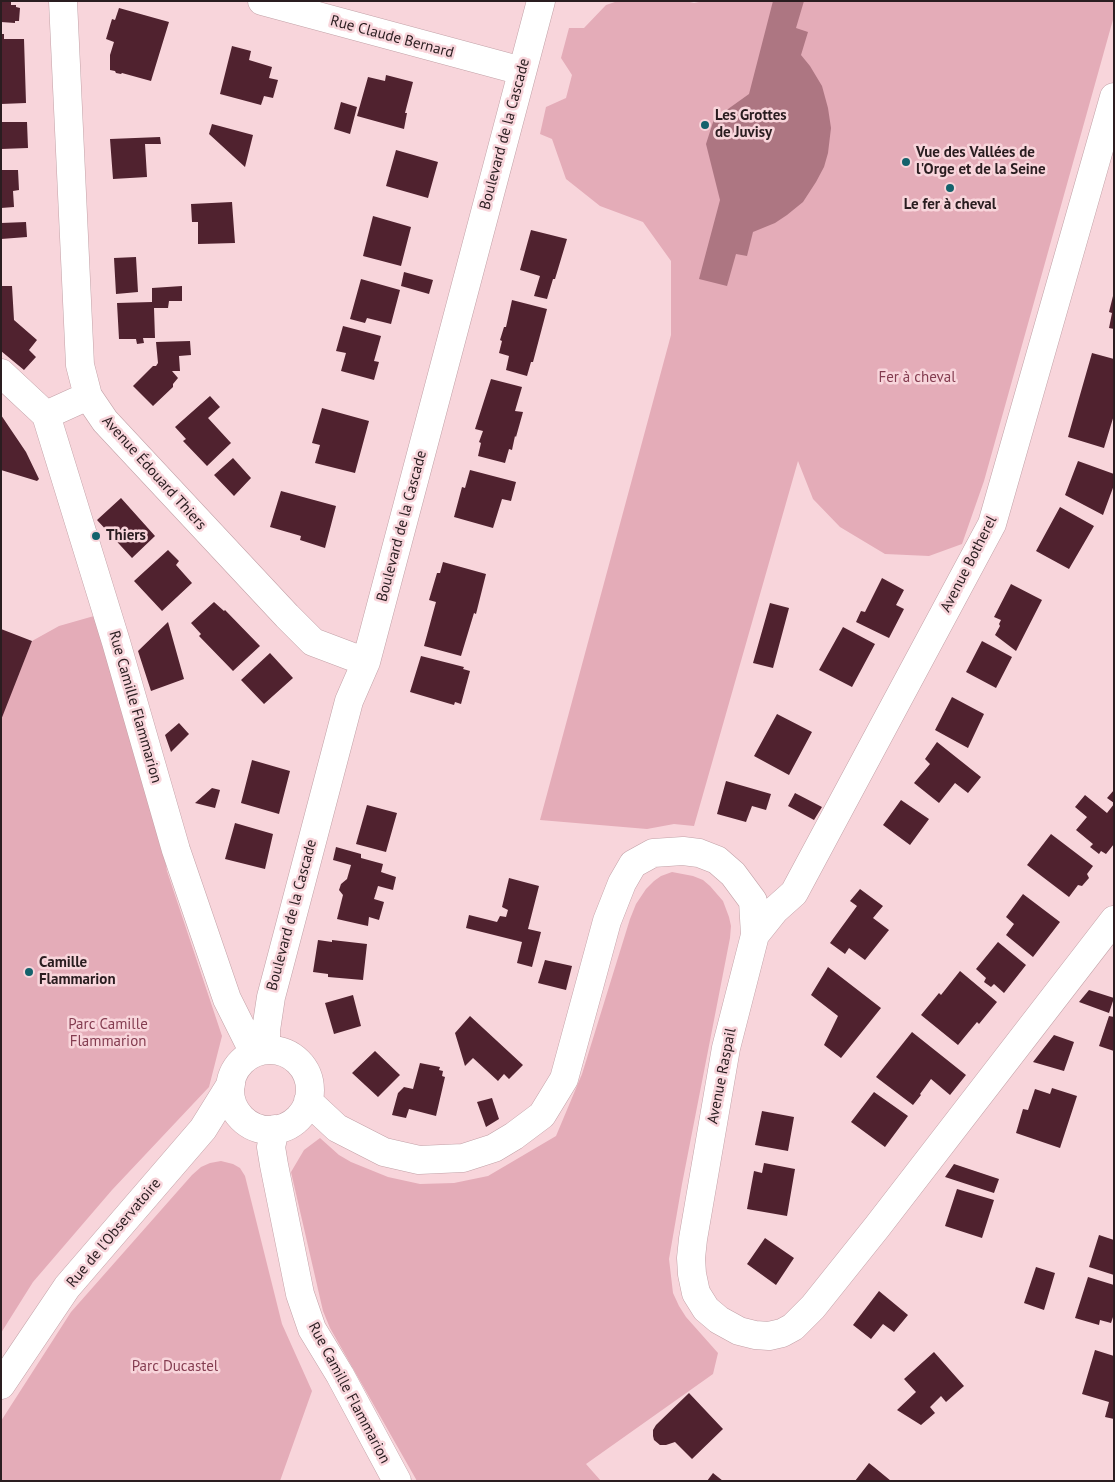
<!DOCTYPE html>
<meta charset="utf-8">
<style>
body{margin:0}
#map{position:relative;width:1115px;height:1482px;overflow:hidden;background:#f8d5db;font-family:"PT Sans",sans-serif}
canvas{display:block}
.frame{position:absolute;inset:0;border:2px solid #2a1d20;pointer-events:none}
</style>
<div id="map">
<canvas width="1115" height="1482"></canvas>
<div class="frame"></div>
</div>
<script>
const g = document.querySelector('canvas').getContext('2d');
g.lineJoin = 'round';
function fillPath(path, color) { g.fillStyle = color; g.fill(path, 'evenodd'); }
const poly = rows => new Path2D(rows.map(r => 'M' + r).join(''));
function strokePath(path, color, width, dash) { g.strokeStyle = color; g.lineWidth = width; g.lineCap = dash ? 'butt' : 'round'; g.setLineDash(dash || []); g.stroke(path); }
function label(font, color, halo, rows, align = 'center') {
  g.font = font + ' "PT Sans",sans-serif'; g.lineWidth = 5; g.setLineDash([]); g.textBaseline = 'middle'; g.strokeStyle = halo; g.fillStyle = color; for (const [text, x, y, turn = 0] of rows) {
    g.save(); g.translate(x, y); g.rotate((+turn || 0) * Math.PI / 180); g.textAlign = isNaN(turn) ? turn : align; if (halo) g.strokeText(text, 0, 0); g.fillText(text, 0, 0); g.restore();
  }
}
const green = poly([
 [618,1,685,1,694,3,704,1,1114,1,1114,16,984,481,962,544,929,556,885,554,840,527,813,499,798,461,694,826,674,824,647,829,540,820,671,335,671,261,643,222,600,206,566,179,552,139,540,134,546,107,566,98,572,75,561,58,569,28,584,28,606,5],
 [94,616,160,830,167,871,222,1036,209,1087,112,1190,33,1282,1,1333,1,718,32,641,59,626],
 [672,872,693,876,703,880,710,886,723,901,729,917,731,926,730,938,682,1184,669,1259,673,1293,679,1306,686,1317,718,1353,713,1374,586,1464,601,1481,417,1481,330,1328,323,1311,291,1172,304,1150,320,1138,339,1155,351,1162,388,1177,420,1184,454,1183,488,1176,556,1136,582,1074,630,919,636,904,646,889,654,881,661,876],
 [221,1161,233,1164,240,1168,245,1176,282,1324,312,1391,280,1481,1,1481,1,1421,71,1312,192,1175,201,1167,210,1163]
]);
const water = poly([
 [773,1,804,1,796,28,808,32,801,55,810,66,822,86,828,108,831,128,828,153,824,167,816,182,803,202,787,215,775,223,753,232,747,256,736,254,727,286,699,279,720,200,706,144,714,119,749,94]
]);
const building = poly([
 [1,1,11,1,11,5,16,5,16,7,20,8,19,21,15,21,15,23,1,22],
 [119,8,169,22,151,81,122,73,121,74,116,73,115,71,110,70,110,55,114,42,106,39,112,19,115,20],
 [1,34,4,34,4,39,24,39,26,103,1,104],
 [232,46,251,51,249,60,272,67,269,78,278,80,273,98,264,96,261,105,220,94],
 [386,75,413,82,405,113,407,113,404,129,357,116,368,77,385,81],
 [341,102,357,107,350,134,334,129],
 [1,122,27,122,28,148,1,149],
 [212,124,253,135,245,167,209,134],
 [160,137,161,144,145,144,147,177,113,179,110,139],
 [396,150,438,162,428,198,386,186],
 [1,170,18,170,19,190,13,191,14,207,1,208],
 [232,202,235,243,198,244,198,222,192,222,191,204],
 [373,216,411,227,401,266,363,256],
 [26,222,27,237,1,239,1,223],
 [531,230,567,239,555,279,553,279,547,299,534,296,540,276,520,270],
 [136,257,138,292,116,294,114,258],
 [404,272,433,280,429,294,401,286],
 [361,279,400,290,391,324,367,318,365,323,350,319],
 [1,286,12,286,14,320,37,340,29,350,36,357,24,370,1,351],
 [182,286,182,301,169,301,168,308,154,308,155,338,143,338,144,343,137,344,136,339,119,339,117,303,152,302,152,288],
 [1113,296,1114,296,1114,329,1109,328,1112,313,1109,312],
 [512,300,547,309,533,362,531,362,527,376,506,370,509,356,499,353,502,341,500,340,504,327,506,327],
 [343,326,381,336,374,361,379,362,374,380,341,371,346,353,336,351],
 [190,341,191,355,179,356,180,371,172,371,178,378,173,384,173,387,153,406,133,386,153,366,156,366,158,363,156,342],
 [1092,353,1114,359,1114,415,1104,448,1068,437],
 [491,379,522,387,515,411,523,412,516,437,515,436,512,450,509,449,505,463,478,456,481,443,479,442,483,431,475,429],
 [210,396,220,407,208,418,231,443,207,466,183,441,186,439,175,427],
 [322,408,369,421,355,473,315,463,320,445,312,443],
 [1,415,26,452,39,479,37,481,1,470],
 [233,458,251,478,234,496,214,475],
 [1078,461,1114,474,1114,485,1103,515,1065,495],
 [470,470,516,482,511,501,502,499,493,528,454,517,462,487,465,488],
 [281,491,336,506,325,548,300,540,301,536,270,527],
 [121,498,155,536,132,558,97,520],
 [1060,507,1094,526,1069,569,1036,551],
 [168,550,179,561,176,565,192,583,162,611,134,581],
 [443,562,486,574,476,614,474,613,461,656,424,646,436,602,429,600,437,573,440,573],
 [882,578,904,590,896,605,904,609,889,638,856,622,861,611,865,612],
 [1011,584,1042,600,1016,651,995,635,1000,626,999,624,1001,620,994,617],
 [214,602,224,611,225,610,260,646,233,671,199,636,201,634,191,623],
 [770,603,789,608,773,668,753,663],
 [168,622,184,679,151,691,138,651],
 [843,627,875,644,852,687,819,670],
 [1,629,32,641,1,720],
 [982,641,1012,657,996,688,966,672],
 [270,653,293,678,264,704,241,680],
 [421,656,464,667,463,669,470,671,461,704,455,702,454,705,410,692],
 [952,697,984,714,968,748,935,730],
 [777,714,812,732,789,775,754,756],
 [179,723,189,734,171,752,165,735],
 [937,742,981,777,968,793,955,783,939,803,914,783,930,764,925,759],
 [252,760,290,771,279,814,241,803],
 [726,781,771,794,766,810,752,806,746,822,717,814],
 [212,788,220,790,215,808,195,803],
 [1114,790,1114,803,1107,798],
 [795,793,822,807,814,820,788,806],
 [1085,795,1107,813,1114,804,1114,844,1106,854,1101,851,1099,854,1090,847,1093,844,1076,830,1087,817,1075,807],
 [901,800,929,819,910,845,883,825],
 [367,805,397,813,386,852,356,844],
 [235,823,273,834,265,869,225,859],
 [1051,834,1093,866,1087,874,1089,878,1082,886,1078,885,1069,897,1027,865],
 [336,847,361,854,361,858,383,864,381,872,396,877,393,890,378,886,374,899,384,902,379,920,369,917,368,926,337,919,343,895,339,890,341,884,347,879,351,865,333,860],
 [509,878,539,886,528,929,541,932,532,967,517,963,522,942,466,928,469,915,497,922,500,916,506,917,508,910,502,907],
 [860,889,883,906,873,918,889,930,865,960,849,948,845,954,830,943,857,906,850,901],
 [1023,894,1060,922,1033,957,1006,935,1014,924,1006,917],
 [318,940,332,942,332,940,367,944,363,980,328,977,328,974,313,972],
 [998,942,1026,965,1004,993,994,984,991,987,984,982,986,978,976,969],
 [545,960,572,966,566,990,538,983],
 [828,967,881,1008,841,1058,824,1045,838,1016,811,995],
 [960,971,997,1002,979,1024,977,1022,958,1045,921,1015,939,993,941,995],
 [1089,990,1114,998,1109,1013,1079,1002],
 [353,995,361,1026,334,1034,325,1003],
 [470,1016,523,1065,509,1079,504,1074,498,1081,473,1058,465,1066,455,1033],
 [1109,1016,1114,1017,1114,1051,1099,1046],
 [912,1032,966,1075,950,1095,931,1079,920,1094,921,1095,913,1105,876,1077],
 [1054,1035,1074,1042,1064,1071,1033,1062],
 [375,1051,400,1075,378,1097,352,1073],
 [420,1063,440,1067,439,1070,443,1071,442,1076,445,1077,436,1116,409,1109,406,1118,392,1115,398,1093,404,1087,413,1089],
 [1052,1088,1077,1096,1060,1148,1016,1133,1023,1109,1028,1110,1035,1089,1050,1094],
 [874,1092,908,1116,885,1147,851,1122],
 [492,1098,499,1119,486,1127,477,1102],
 [762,1111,794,1117,788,1151,755,1145],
 [764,1163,795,1169,787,1216,747,1209,754,1171,762,1173],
 [954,1164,999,1179,994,1193,945,1177],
 [957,1189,994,1200,982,1238,945,1226],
 [1099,1235,1114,1240,1114,1275,1089,1267],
 [765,1238,794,1258,776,1285,747,1264],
 [1036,1267,1055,1273,1044,1310,1024,1303],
 [1088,1277,1114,1285,1114,1314,1111,1323,1100,1320,1099,1325,1075,1318],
 [879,1291,908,1315,894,1332,883,1324,871,1339,853,1325],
 [1095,1350,1114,1356,1114,1419,1105,1417,1109,1402,1082,1394],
 [934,1352,964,1386,946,1402,941,1396,930,1407,935,1413,921,1425,897,1410,916,1392,904,1379],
 [689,1393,723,1429,692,1459,675,1442,666,1445,660,1445,654,1440,653,1436,653,1430,656,1425],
 [869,1463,874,1467,891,1481,855,1481],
 [713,1473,723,1481,707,1481]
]);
const minor = poly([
 [63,1,80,365,88,396,105,421,287,616,313,642,366,662],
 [262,1,522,71],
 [1,373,46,415,116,642,176,850,227,999,254,1053],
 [46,415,88,396],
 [755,935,775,910,794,893,992,524,1114,97],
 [266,1050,266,1030,271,997,279,967,349,701,366,662,541,1],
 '230 1090a40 40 0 1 1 80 0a40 40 0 1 1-80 0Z',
 [308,1101,337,1128,384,1152,419,1160,463,1158,494,1148,514,1136,542,1115,564,1079,607,921,622,883,633,864,653,853,683,851,699,853,717,860,733,874,753,901,755,935,726,1048,693,1239,691,1258,692,1274,696,1293,706,1309,719,1320,739,1331,755,1335,769,1336,782,1333,793,1327,813,1307,877,1227,1114,920],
 [275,1129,271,1147,274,1165,300,1294,312,1329,340,1375,397,1481],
 [1,1385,67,1287,203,1129,231,1084]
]);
const markers = [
 [705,125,5,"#14626c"],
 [906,162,5,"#14626c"],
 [950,188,5,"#14626c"],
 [96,536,5,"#14626c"],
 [29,972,5,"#14626c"]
];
const streetNames = [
 ["Rue Claude Bernard",392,37,15],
 ["Boulevard de la Cascade",505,134,-75],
 ["Avenue Édouard Thiers",154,473,48],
 ["Boulevard de la Cascade",402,526,-75],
 ["Avenue Botherel",969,564,-63],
 ["Rue Camille Flammarion",135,707,74],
 ["Boulevard de la Cascade",292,915,-75],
 ["Avenue Raspail",722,1076,-79],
 ["Rue de l'Observatoire",114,1233,-50],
 ["Rue Camille Flammarion",349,1393,62]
];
const poiNames = [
 ["Les Grottes",715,116],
 ["de Juvisy",715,133],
 ["Vue des Vallées de",916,153],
 ["l'Orge et de la Seine",916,170],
 ["Le fer à cheval",950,205,"center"],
 ["Thiers",106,536],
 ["Camille",39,963],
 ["Flammarion",39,980]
];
const parkNames = [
 ["Fer à cheval",917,378],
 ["Parc Camille",108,1025],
 ["Flammarion",108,1042],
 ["Parc Ducastel",175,1367]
];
fillPath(green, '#e4acb8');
fillPath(water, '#ad7682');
fillPath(building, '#50222f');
strokePath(minor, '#c2a1a7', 29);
strokePath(minor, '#fff', 28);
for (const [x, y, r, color] of markers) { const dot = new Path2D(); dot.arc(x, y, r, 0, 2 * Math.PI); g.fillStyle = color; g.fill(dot); strokePath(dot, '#f8d5db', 2); }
label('15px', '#2a1d20', '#f8d5db', streetNames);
label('bold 15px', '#2a1d20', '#f8d5db', poiNames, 'left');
label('15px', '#843c50', '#f8d5db', parkNames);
</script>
